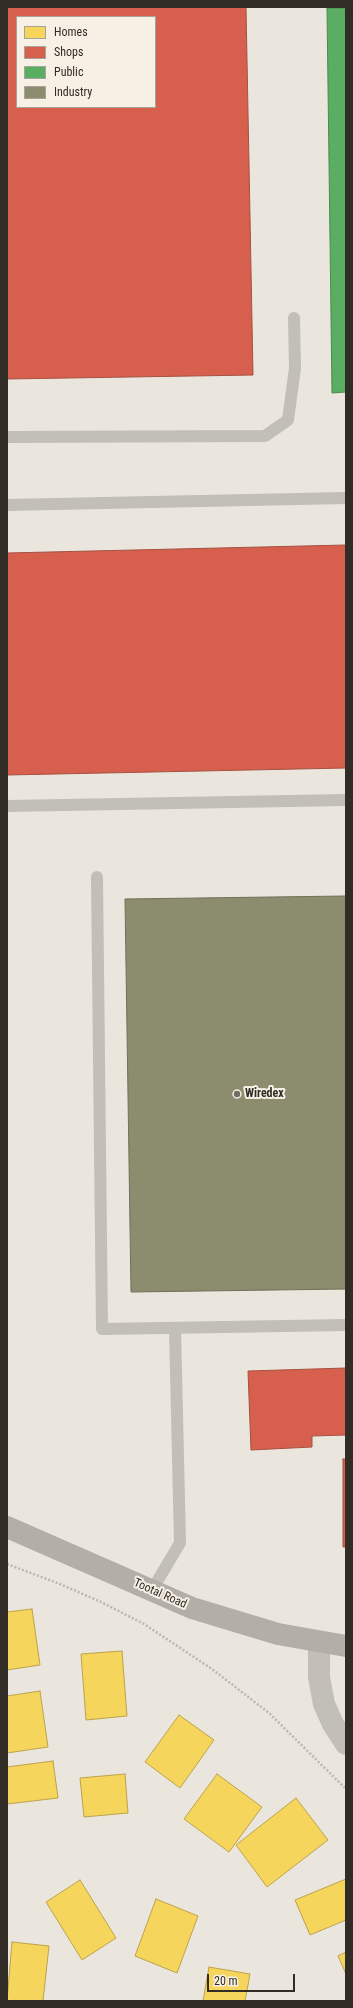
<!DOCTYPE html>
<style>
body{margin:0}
#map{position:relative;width:353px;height:2008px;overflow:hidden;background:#eae6de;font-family:"Roboto Condensed",sans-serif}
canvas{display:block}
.frame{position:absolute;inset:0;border:8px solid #322c27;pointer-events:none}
.legend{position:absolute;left:16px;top:16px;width:140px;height:92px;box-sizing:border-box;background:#f7f1e5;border:1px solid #a8a299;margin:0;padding:5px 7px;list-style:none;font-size:12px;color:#322c27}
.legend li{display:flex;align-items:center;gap:8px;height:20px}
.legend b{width:20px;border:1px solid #a8a299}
.scale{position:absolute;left:207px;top:1974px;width:88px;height:18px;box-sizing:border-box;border:2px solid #322c27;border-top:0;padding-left:5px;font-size:12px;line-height:14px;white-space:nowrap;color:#322c27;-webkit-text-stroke:3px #f7f1e5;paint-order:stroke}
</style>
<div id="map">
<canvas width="353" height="2008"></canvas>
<div class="frame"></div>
<ul class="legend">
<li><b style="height:11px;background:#f6d55c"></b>Homes</li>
<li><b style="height:11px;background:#d6604d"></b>Shops</li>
<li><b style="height:11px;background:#5aae61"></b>Public</li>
<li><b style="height:11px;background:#8c8c6e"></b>Industry</li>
</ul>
<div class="scale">20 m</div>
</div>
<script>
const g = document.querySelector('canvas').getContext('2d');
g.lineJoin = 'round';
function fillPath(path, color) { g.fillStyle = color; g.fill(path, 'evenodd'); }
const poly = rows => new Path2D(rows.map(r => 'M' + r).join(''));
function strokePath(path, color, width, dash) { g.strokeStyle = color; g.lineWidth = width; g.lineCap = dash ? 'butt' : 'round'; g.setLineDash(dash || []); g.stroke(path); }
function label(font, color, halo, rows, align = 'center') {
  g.font = font + ' "Roboto Condensed",sans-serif'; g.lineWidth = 4; g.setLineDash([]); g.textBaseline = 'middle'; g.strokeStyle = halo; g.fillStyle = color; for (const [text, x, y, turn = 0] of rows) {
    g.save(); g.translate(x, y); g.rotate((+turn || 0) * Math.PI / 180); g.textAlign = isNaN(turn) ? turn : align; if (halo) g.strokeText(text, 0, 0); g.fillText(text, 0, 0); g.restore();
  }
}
const homes = poly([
 [32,1609,40,1665,7,1670,7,1612,32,1609],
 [122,1651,127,1716,86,1720,81,1654,122,1651],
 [40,1691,48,1747,7,1753,7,1696,40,1691],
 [179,1715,214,1740,180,1788,145,1762,179,1715],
 [53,1761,58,1798,7,1804,7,1767,53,1761],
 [125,1774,128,1813,84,1817,80,1778,125,1774],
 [217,1774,262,1807,229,1852,184,1819,217,1774],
 [296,1798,328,1840,267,1887,236,1845,296,1798],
 [346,1879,346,1920,310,1935,295,1900,346,1879],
 [80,1880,116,1938,82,1960,46,1902,80,1880],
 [156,1899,198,1916,177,1973,135,1956,156,1899],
 [12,1942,49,1946,43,2001,7,2001,12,1942],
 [346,1952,346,1974,338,1956,346,1952],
 [209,1967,250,1974,245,2001,203,2001,209,1967]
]);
const shops = poly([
 [7,7,246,7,253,375,7,379,7,7],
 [17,17,155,17,155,107,17,107,17,17],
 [346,545,346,768,7,775,7,553,346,545],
 [346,1368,346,1435,312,1436,312,1447,251,1450,248,1371,346,1368],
 [343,1459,346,1459,346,1547,343,1547,343,1459]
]);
const public = poly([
 [327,8,346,8,346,392,332,393,327,8]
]);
const industry = poly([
 [346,896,346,1289,131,1292,125,899,346,896]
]);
const path = poly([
 [7,1564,60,1584,101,1602,144,1624,212,1669,269,1713,346,1789]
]);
const lane = poly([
 [7,437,265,436,288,420,295,368,294,318],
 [7,505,346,498],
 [7,806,346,800],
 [97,877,102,1329,346,1325],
 [152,1590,180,1543,175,1328]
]);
const street = poly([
 [319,1642,319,1677,324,1704,333,1724,346,1744]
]);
const secondary = poly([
 [7,1527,192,1608,278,1634,346,1646]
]);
const markers = [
 [237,1094,4,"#726d67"]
];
const poiNames = [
 ["Wiredex",245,1094]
];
const streetNames = [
 ["Tootal Road",160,1594,24]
];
fillPath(homes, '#f6d55c');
strokePath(homes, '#bba24c', 1);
fillPath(shops, '#d6604d');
strokePath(shops, '#a55042', 1);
fillPath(public, '#5aae61');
strokePath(public, '#4e8750', 1);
fillPath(industry, '#8c8c6e');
strokePath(industry, '#716f59', 1);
strokePath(path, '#bbb6b0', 2.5, [2, 2]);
strokePath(lane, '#c2beb8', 12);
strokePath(street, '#c2beb8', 22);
strokePath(secondary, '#b3aea8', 22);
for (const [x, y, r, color] of markers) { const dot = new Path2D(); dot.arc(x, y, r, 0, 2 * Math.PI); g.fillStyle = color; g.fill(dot); strokePath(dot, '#f7f1e5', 1.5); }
label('bold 12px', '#322c27', '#f7f1e5', poiNames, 'left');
label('12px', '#322c27', '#f7f1e5', streetNames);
</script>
